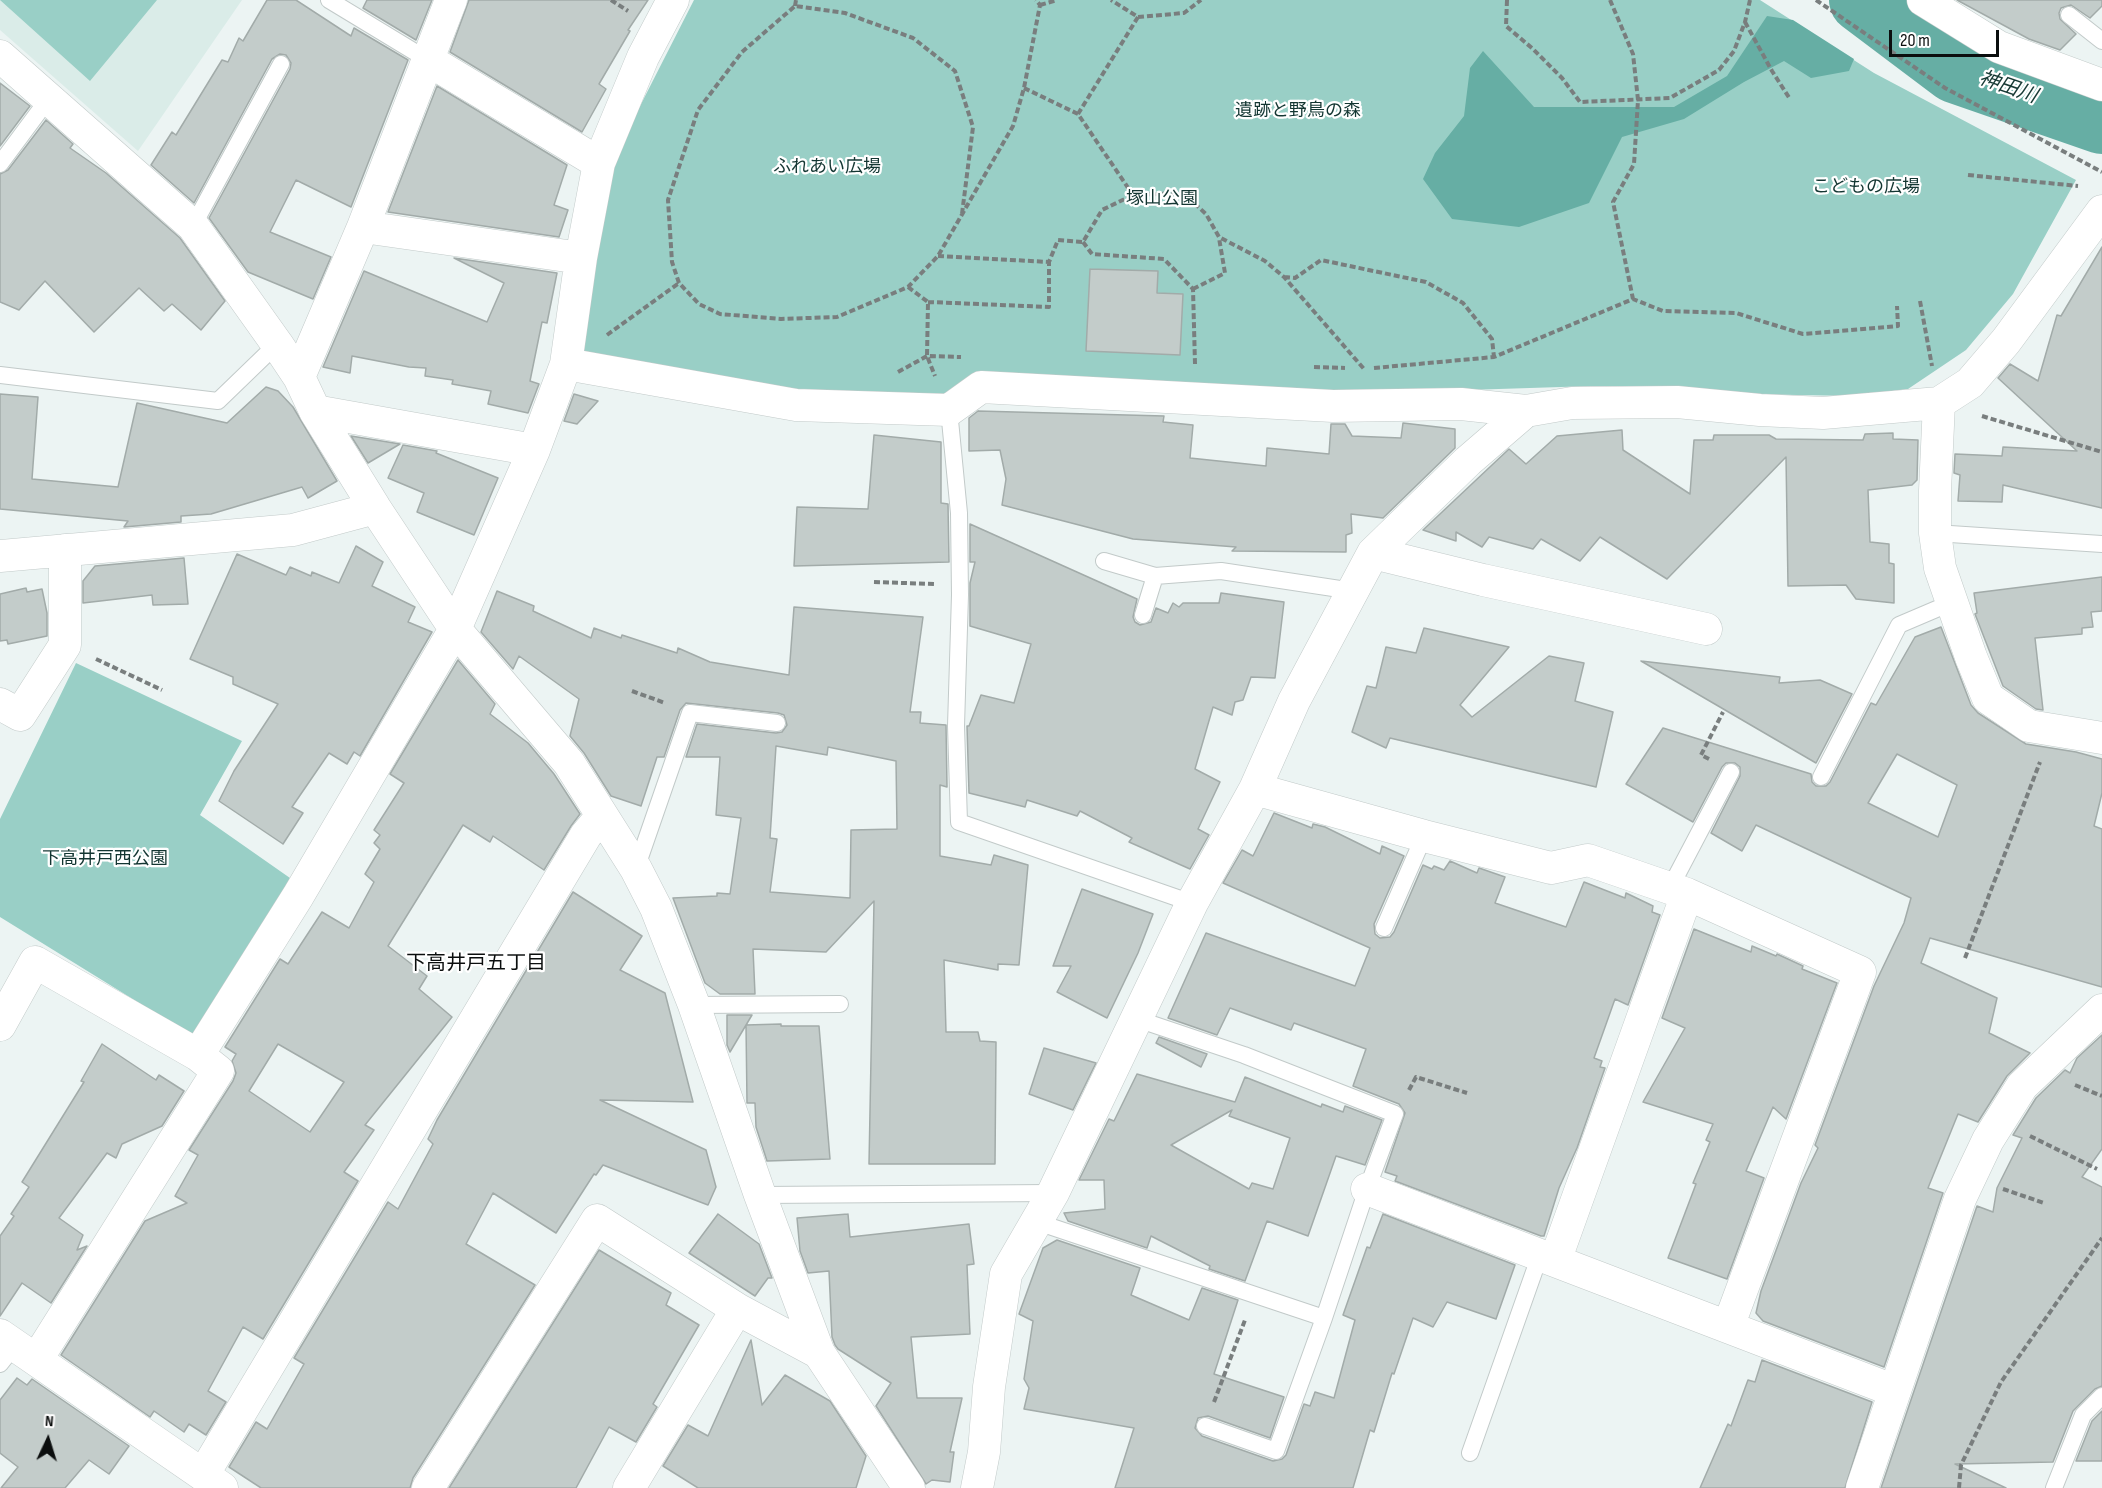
<!DOCTYPE html>
<meta charset="utf-8">
<style>
body{margin:0}
#map{position:relative;width:2102px;height:1488px;overflow:hidden;background:#ecf4f3;font-family:"Sofia Sans Condensed",sans-serif}
canvas{display:block}
.north{position:absolute;left:18px;top:1410px;width:60px;height:60px;-webkit-text-stroke:4px #fff;paint-order:stroke;rotate:4deg;font-size:16px;font-weight:700;line-height:24px;text-align:center;color:#0b0e0e}
.north::after{content:'';display:block;margin:auto;width:21px;height:27px;background:#0b0e0e;clip-path:polygon(50% 0,100% 100%,50% 72%,0 100%)}
.scale{position:absolute;left:1889px;top:30px;width:110px;height:27px;box-sizing:border-box;border:3px solid #0b0e0e;border-top:0;padding-left:8px;font-size:18px;line-height:21px;white-space:nowrap;color:#0b0e0e;-webkit-text-stroke:4px #fff;paint-order:stroke}
</style>
<div id="map">
<canvas width="2102" height="1488"></canvas>
<div class="north">N</div>
<div class="scale">20 m</div>
</div>
<script>
const g = document.querySelector('canvas').getContext('2d');
g.lineJoin = 'round';
function fillPath(path, color) { g.fillStyle = color; g.fill(path, 'evenodd'); }
const poly = rows => new Path2D(rows.map(r => 'M' + r).join(''));
function strokePath(path, color, width, dash) { g.strokeStyle = color; g.lineWidth = width; g.lineCap = dash ? 'butt' : 'round'; g.setLineDash(dash || []); g.stroke(path); }
function label(font, color, halo, rows, align = 'center') {
  g.font = font + ' "Sofia Sans Condensed","Noto Sans JP",sans-serif'; g.lineWidth = 4.5; g.setLineDash([]); g.textBaseline = 'middle'; g.strokeStyle = halo; g.fillStyle = color; for (const [text, x, y, turn = 0] of rows) {
    g.save(); g.translate(x, y); g.rotate((+turn || 0) * Math.PI / 180); g.textAlign = isNaN(turn) ? turn : align; if (halo) g.strokeText(text, 0, 0); g.fillText(text, 0, 0); g.restore();
  }
}
const built = poly([
 [0,0,242,0,138,151,0,30]
]);
const green = poly([
 [0,0,157,0,90,81],
 [694,0,1760,0,1874,73,2076,180,2013,294,1966,350,1908,389,1855,396,1740,394,1669,386,1592,386,1156,400,805,390,576,357,610,165],
 [76,663,242,741,200,815,290,878,199,1040,0,917,0,819]
]);
const water = poly([
 [1767,16,1793,20,1854,59,1849,71,1811,78,1784,61,1744,82,1684,119,1622,137,1589,203,1519,227,1452,219,1423,179,1435,153,1464,116,1470,68,1483,51,1534,107,1674,107,1727,76]
]);
const river = poly([
 [1862,0,1955,70,2102,121]
]);
const building = poly([
 [267,0,296,0,351,36,354,28,408,60,351,207,296,180,270,232,331,257,313,299,248,272,209,218,290,69,291,63,286,55,280,54,272,59,194,203,151,165,172,132,176,135,222,60,228,62,239,38,243,41,267,0],
 [367,0,432,0,416,40,363,8,367,0],
 [469,0,648,0,628,30,630,31,599,84,606,89,582,132,450,52,469,0],
 [1957,0,2102,0,2102,6,2090,18,2071,5,2061,8,2059,13,2060,19,2076,34,2060,50,2029,39,1957,0],
 [0,83,30,106,0,146,0,83],
 [437,86,567,165,554,205,568,210,559,237,388,212,437,86],
 [46,120,73,144,70,148,106,173,180,238,225,301,201,330,172,304,164,311,139,288,94,332,45,281,19,310,0,302,0,174,8,170,46,120],
 [2102,247,2102,508,2003,485,2002,502,1958,501,1960,475,1954,473,1955,454,2002,456,2003,447,2077,451,1998,378,2010,364,2038,381,2057,315,2061,316,2102,247],
 [454,258,557,273,547,323,542,322,530,381,539,384,528,413,488,404,491,391,452,384,453,380,425,376,426,368,409,367,352,356,350,373,323,367,364,271,487,322,504,283,454,258],
 [1090,269,1158,271,1157,293,1183,294,1180,355,1086,351,1090,269],
 [266,387,278,391,293,407,337,481,308,498,302,487,211,514,181,516,181,522,124,527,128,521,0,509,0,394,38,397,32,479,118,487,137,403,227,423,266,387],
 [574,394,598,401,577,424,564,421,574,394],
 [978,411,1164,416,1163,422,1193,425,1190,458,1266,466,1267,448,1329,454,1331,424,1345,424,1352,436,1401,438,1403,423,1455,429,1455,448,1383,518,1351,514,1352,533,1346,535,1346,552,1232,551,1236,547,1133,539,1002,505,1006,479,1000,450,969,451,969,418,978,411],
 [1622,430,1623,450,1690,494,1694,440,1713,440,1714,435,1769,435,1776,439,1863,440,1865,434,1893,433,1893,439,1918,440,1917,480,1912,485,1868,490,1870,542,1889,544,1889,563,1894,564,1894,603,1856,599,1846,585,1788,586,1786,457,1667,579,1600,537,1580,561,1541,539,1533,549,1489,537,1482,547,1456,532,1456,541,1423,530,1509,449,1526,464,1557,436,1622,430],
 [874,435,941,442,941,503,948,504,949,562,794,566,797,507,868,509,874,435],
 [351,436,400,444,368,463,351,436],
 [403,445,437,451,436,453,498,478,474,535,417,512,424,493,388,478,403,445],
 [970,524,1137,599,1133,617,1135,622,1140,625,1151,622,1156,608,1168,613,1173,603,1179,607,1183,603,1219,603,1221,593,1284,602,1275,678,1251,677,1243,700,1235,702,1232,715,1213,707,1195,769,1220,782,1198,829,1209,835,1190,869,1129,842,1132,838,1080,811,1077,816,1027,800,1025,807,969,793,967,726,969,726,981,695,1014,703,1031,644,970,626,970,583,975,562,970,562,970,524],
 [356,546,383,562,372,586,415,607,408,622,432,632,360,756,354,752,347,764,329,753,292,807,303,813,283,844,219,801,234,771,278,704,233,684,233,677,190,659,237,554,286,575,290,567,311,576,312,572,339,583,356,546],
 [184,558,188,604,153,605,152,595,83,603,83,581,95,566,184,558],
 [2102,577,2102,611,2091,612,2093,627,2082,628,2082,634,2035,638,2043,710,2036,709,2003,686,1975,614,1977,613,1974,593,2102,577],
 [26,588,27,592,42,589,47,613,47,636,8,644,7,640,0,641,0,594,26,588],
 [497,591,534,606,533,611,591,638,594,628,621,638,622,635,677,653,678,648,710,662,789,675,794,607,923,617,910,712,921,712,920,723,946,725,947,787,940,785,940,856,991,865,994,855,1028,865,1019,965,998,964,998,970,944,960,946,1032,978,1032,980,1041,996,1042,995,1164,869,1164,874,901,826,952,753,949,755,994,720,994,705,983,673,898,717,896,717,893,730,894,741,818,716,815,720,757,686,757,697,724,776,733,782,732,787,725,784,715,778,713,686,703,680,710,664,757,657,757,641,806,611,796,584,753,570,736,579,699,519,656,513,669,481,632,497,591],
 [776,746,827,755,828,747,896,761,897,829,851,830,850,898,770,892,777,839,770,838,776,746],
 [1941,627,1971,705,1978,713,2026,744,2076,752,2102,759,2102,793,2094,826,2102,829,2102,987,1930,938,1921,963,1997,998,1989,1033,2030,1053,2007,1076,1978,1122,1958,1114,1928,1188,1943,1193,1884,1367,1763,1321,1756,1313,1761,1291,1801,1183,1818,1148,1815,1145,1874,986,1904,923,1911,898,1756,825,1742,851,1711,833,1740,776,1740,767,1735,763,1726,763,1722,767,1693,822,1626,784,1663,728,1811,774,1812,782,1816,786,1826,786,1830,782,1871,703,1876,705,1915,637,1941,627],
 [1897,754,1957,785,1938,837,1868,803,1897,754],
 [1424,628,1509,647,1460,705,1472,717,1549,656,1584,663,1575,701,1613,712,1596,787,1390,738,1386,748,1352,732,1367,686,1376,688,1386,647,1416,653,1424,628],
 [458,660,495,704,490,714,528,743,554,774,580,814,571,826,544,870,493,836,490,842,463,825,388,946,427,976,419,989,452,1017,365,1125,374,1130,344,1172,358,1181,263,1339,243,1327,208,1391,226,1402,206,1435,189,1424,184,1432,154,1411,150,1417,61,1355,145,1221,187,1203,175,1196,198,1155,189,1150,233,1081,236,1073,232,1061,236,1054,225,1047,280,959,288,964,322,912,349,928,374,882,365,874,380,849,374,843,380,835,374,830,404,783,390,774,458,660],
 [278,1044,344,1082,310,1132,249,1091,278,1044],
 [1641,661,1780,677,1779,683,1820,680,1852,694,1816,763,1641,661],
 [1274,813,1312,828,1313,824,1325,827,1380,854,1382,846,1404,856,1374,924,1375,934,1380,938,1390,937,1394,932,1423,865,1432,869,1434,866,1444,870,1450,861,1477,873,1479,868,1505,877,1495,903,1566,927,1584,882,1625,898,1626,893,1653,906,1652,912,1660,915,1628,1005,1615,999,1594,1058,1602,1061,1600,1067,1605,1068,1577,1148,1559,1188,1544,1236,1541,1236,1395,1181,1397,1176,1385,1172,1405,1113,1399,1104,1353,1086,1366,1049,1294,1023,1291,1030,1230,1008,1217,1035,1168,1018,1206,933,1355,986,1370,948,1223,883,1242,850,1253,856,1274,813],
 [1082,889,1153,914,1138,953,1107,1018,1057,992,1071,966,1053,966,1082,889],
 [573,892,642,936,620,970,665,993,693,1102,600,1100,706,1150,716,1187,708,1205,603,1165,596,1175,594,1174,556,1233,493,1193,466,1244,535,1285,413,1478,410,1488,261,1488,229,1467,256,1422,267,1429,304,1364,294,1358,388,1202,398,1209,433,1144,428,1139,437,1120,573,892],
 [1694,929,1751,952,1752,946,1776,956,1777,954,1803,966,1802,969,1837,983,1786,1119,1773,1107,1746,1171,1764,1178,1727,1279,1668,1258,1696,1184,1693,1183,1710,1142,1706,1140,1713,1124,1643,1102,1685,1028,1662,1018,1694,929],
 [727,1015,752,1015,730,1052,727,1045,727,1015],
 [781,1024,781,1026,819,1026,830,1159,767,1161,756,1127,755,1103,747,1103,746,1025,781,1024],
 [2102,1035,2102,1149,2082,1177,2102,1187,2102,1386,2095,1389,2073,1411,2053,1462,1955,1464,2006,1488,1881,1488,1977,1206,1993,1212,1997,1188,2022,1138,2013,1135,2036,1098,2065,1070,2070,1073,2077,1058,2102,1035],
 [1159,1037,1207,1054,1201,1067,1156,1043,1159,1037],
 [102,1044,156,1080,159,1075,184,1091,162,1126,122,1144,116,1158,107,1153,59,1218,83,1235,77,1250,87,1246,51,1303,22,1283,0,1316,0,1236,14,1216,11,1214,29,1187,22,1182,84,1082,81,1081,102,1044],
 [1044,1048,1096,1063,1073,1110,1029,1094,1044,1048],
 [1137,1074,1235,1102,1245,1077,1321,1107,1322,1104,1343,1112,1345,1106,1382,1120,1365,1165,1336,1156,1308,1236,1267,1221,1245,1281,1209,1269,1210,1266,1151,1236,1147,1248,1068,1221,1064,1213,1105,1209,1104,1180,1079,1180,1109,1119,1114,1121,1137,1074],
 [1232,1110,1229,1116,1290,1138,1273,1189,1252,1183,1249,1189,1171,1145,1232,1110],
 [718,1214,759,1244,772,1278,768,1278,755,1296,689,1253,718,1214],
 [848,1214,850,1237,969,1224,974,1264,967,1265,970,1334,911,1337,917,1398,962,1398,950,1452,954,1452,950,1482,932,1480,926,1484,876,1406,891,1383,838,1349,835,1345,832,1337,829,1271,808,1273,800,1251,797,1218,848,1214],
 [1383,1214,1515,1265,1496,1319,1447,1302,1433,1327,1413,1318,1394,1374,1392,1373,1374,1432,1370,1430,1353,1488,1115,1488,1134,1428,1024,1409,1029,1388,1024,1379,1033,1321,1019,1314,1043,1248,1057,1240,1140,1268,1131,1295,1189,1320,1202,1288,1238,1300,1214,1374,1284,1397,1270,1438,1208,1416,1198,1418,1195,1428,1202,1436,1273,1461,1282,1459,1286,1455,1304,1404,1310,1406,1315,1392,1334,1398,1355,1320,1343,1315,1367,1247,1370,1248,1383,1214],
 [599,1250,671,1293,666,1305,699,1325,653,1404,657,1407,636,1442,609,1427,576,1488,449,1488,599,1250],
 [751,1340,762,1405,785,1375,830,1401,866,1456,856,1488,698,1488,663,1466,688,1425,708,1436,751,1340],
 [1762,1360,1872,1402,1845,1488,1700,1488,1728,1424,1731,1426,1748,1380,1755,1382,1762,1360],
 [17,1378,27,1385,32,1379,129,1446,109,1474,89,1460,65,1488,1,1488,18,1467,0,1453,0,1400,17,1378],
 [2102,1411,2102,1461,2076,1461,2092,1421,2102,1411]
]);
const path = poly([
 [611,0,628,11],
 [1507,0,1506,26,1533,49,1562,78,1580,102,1670,98,1719,70,1734,51,1745,22,1750,0],
 [1610,0,1633,54,1638,100,1634,164,1613,202,1633,299],
 [1816,0,1945,88,2102,172],
 [1040,5,1057,0],
 [795,6,796,0],
 [1138,17,1184,13,1201,0],
 [1745,22,1772,71,1790,99],
 [1024,88,1078,114,1133,195],
 [1078,114,1138,17,1111,0],
 [1968,175,2078,186],
 [962,214,973,127,955,71,913,38,845,13,795,6,742,52,698,110,668,200,672,262,679,283,699,304,720,314,781,319,837,317,908,287,938,256,1013,126,1024,88,1040,5,1036,0],
 [1083,242,1092,254,1164,259,1193,289,1195,364],
 [938,256,1049,262,1058,240,1083,242,1102,210,1133,195,1183,193,1206,214,1219,237,1265,261,1284,277,1364,369],
 [1284,277,1295,278,1321,260,1426,282,1463,303,1492,339,1494,357],
 [908,287,928,302,927,356,935,376],
 [1193,289,1225,273,1219,238],
 [1920,301,1932,366],
 [928,302,1049,307,1049,262],
 [607,335,679,283],
 [1314,367,1345,368],
 [1374,368,1494,357,1633,299,1663,311,1736,313,1803,334,1898,326,1897,306],
 [898,372,927,356,961,357],
 [1982,416,2102,452],
 [874,582,934,584],
 [96,659,162,690],
 [632,691,665,703],
 [1709,759,1701,755,1723,712],
 [1965,958,2040,762],
 [2075,1085,2102,1096],
 [1409,1090,1416,1077,1467,1093],
 [2030,1136,2097,1169],
 [2003,1189,2044,1203],
 [1214,1402,1245,1320],
 [1959,1488,1961,1465,2001,1382,2102,1238]
]);
const service = poly([
 [329,0,428,60],
 [2069,15,2102,41],
 [0,164,49,98],
 [193,226,281,64],
 [0,375,218,401,277,344],
 [949,410,959,513,960,595,956,726,959,822,1192,903],
 [1935,533,2102,544],
 [1104,561,1155,576,1221,571,1353,591],
 [1143,615,1155,576],
 [1821,777,1899,625,1953,602],
 [636,869,690,713,777,723],
 [1670,888,1731,772],
 [1384,928,1424,836],
 [694,1005,840,1004],
 [1137,1019,1244,1055,1395,1114,1367,1189,1324,1318,1276,1451,1205,1426],
 [760,1195,1053,1193],
 [1037,1222,1324,1318],
 [0,1364,15,1345],
 [1470,1453,1540,1255],
 [2054,1488,2083,1415,2102,1396]
]);
const minor = poly([
 [1923,0,1999,47,2102,85],
 [0,56,193,226,277,344,299,377,315,411,375,508,455,629,569,763,636,869,656,908,694,1005,760,1195,819,1353,909,1488],
 [428,60,599,163],
 [363,227,581,258],
 [566,364,796,405,949,410,981,387,1333,406,1461,404,1526,411],
 [299,377,363,227,451,0],
 [1939,403,1935,491,1935,533,1940,568,1971,657,1988,698,2029,726,2102,738],
 [315,411,534,450],
 [1373,553,1483,580,1706,629],
 [0,556,293,530,375,508],
 [0,704,20,715,65,645,65,550],
 [1255,789,1424,836,1551,868,1588,860,1687,894,1860,972,1728,1327],
 [0,1025,35,962,198,1055,218,1071,37,1359],
 [198,1055,298,896,455,629,534,450,566,364,581,258,599,163,643,57,673,0],
 [1367,1189,1895,1391],
 [1555,1261,1687,894],
 [0,1335,222,1488],
 [203,1475,586,835,602,816],
 [428,1488,597,1220,737,1309,819,1353],
 [629,1488,737,1309],
 [977,1488,984,1452,989,1387,1006,1274,1053,1193,1192,903,1255,789,1294,701,1373,553,1468,461,1526,411,1572,403,1677,402,1760,410,1823,413,1939,403,1970,383,2006,341,2102,211],
 [1862,1488,1960,1199,1988,1140,2022,1086,2102,1010]
]);
const parkNames = [
 ["遺跡と野鳥の森",1298,111],
 ["ふれあい広場",827,167],
 ["こどもの広場",1866,187],
 ["塚山公園",1162,199],
 ["下高井戸西公園",105,859]
];
const waterNames = [
 ["神田川",2008,88,19]
];
const neighbourhoodNames = [
 ["下高井戸五丁目",476,964]
];
fillPath(built, '#daece8');
fillPath(green, '#99cfc6');
fillPath(water, '#66aea4');
strokePath(river, '#66aea4', 66);
fillPath(building, '#c3ccca');
strokePath(building, '#a2aba9', 1.5);
strokePath(service, '#c2cac9', 18);
strokePath(minor, '#c2cac9', 33);
strokePath(path, '#797e7e', 4, [6, 3]);
strokePath(service, '#fff', 16);
strokePath(minor, '#fff', 32);
label('18px', '#133632', '#fff', parkNames);
label('italic 20px', '#163934', '#fff', waterNames);
label('20px', '#0b0e0e', '#fff', neighbourhoodNames);
</script>
